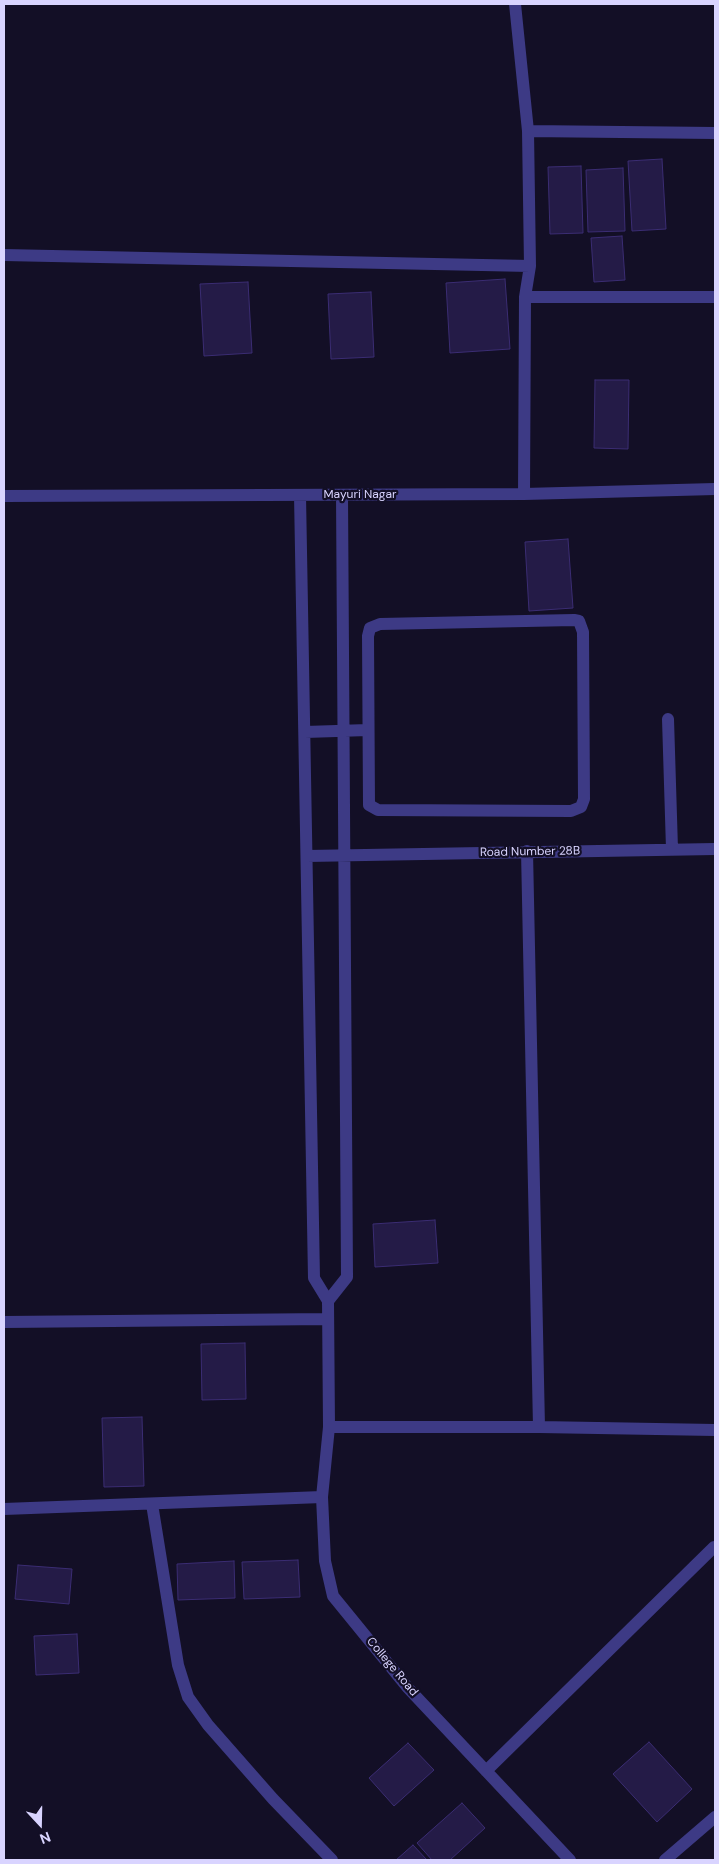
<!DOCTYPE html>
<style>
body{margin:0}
#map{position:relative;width:719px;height:1864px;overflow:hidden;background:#130f26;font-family:"DM Sans",sans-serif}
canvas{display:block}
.frame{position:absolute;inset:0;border:5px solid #d9d4ff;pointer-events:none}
.north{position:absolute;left:15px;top:1799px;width:50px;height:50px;-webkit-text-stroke:4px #130f26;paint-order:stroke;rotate:159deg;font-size:14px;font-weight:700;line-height:20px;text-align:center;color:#d9d4ff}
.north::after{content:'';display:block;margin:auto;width:18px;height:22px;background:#d9d4ff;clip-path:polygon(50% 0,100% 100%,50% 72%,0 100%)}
</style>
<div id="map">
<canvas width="719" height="1864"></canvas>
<div class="frame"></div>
<div class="north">N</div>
</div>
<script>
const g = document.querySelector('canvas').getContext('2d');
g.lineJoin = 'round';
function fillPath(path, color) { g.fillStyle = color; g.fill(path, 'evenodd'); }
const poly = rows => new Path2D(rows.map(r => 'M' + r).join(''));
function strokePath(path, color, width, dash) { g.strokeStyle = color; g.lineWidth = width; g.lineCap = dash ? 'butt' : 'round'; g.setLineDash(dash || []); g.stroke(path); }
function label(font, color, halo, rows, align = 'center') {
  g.font = font + ' "DM Sans",sans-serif'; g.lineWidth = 4.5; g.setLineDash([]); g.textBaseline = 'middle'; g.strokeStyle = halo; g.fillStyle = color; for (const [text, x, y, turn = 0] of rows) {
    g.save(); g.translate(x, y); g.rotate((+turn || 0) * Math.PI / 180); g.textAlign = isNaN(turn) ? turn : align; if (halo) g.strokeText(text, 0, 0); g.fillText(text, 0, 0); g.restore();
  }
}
const building = poly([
 [662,159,666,229,632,231,628,161,662,159],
 [581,166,583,233,550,234,548,167,581,166],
 [623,168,625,231,588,232,586,170,623,168],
 [622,236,625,280,594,282,591,238,622,236],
 [505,279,510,349,450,353,446,283,505,279],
 [248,282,252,353,204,356,200,284,248,282],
 [371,292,374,357,331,359,328,294,371,292],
 [595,380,629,380,628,449,594,448,595,380],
 [568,539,573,608,529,611,525,542,568,539],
 [435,1220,438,1263,375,1267,373,1224,435,1220],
 [245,1343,246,1399,202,1400,201,1344,245,1343],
 [142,1417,144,1486,104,1487,102,1418,142,1417],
 [298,1560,300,1597,244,1599,242,1562,298,1560],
 [234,1561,235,1598,178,1600,177,1564,234,1561],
 [18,1565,72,1569,69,1604,15,1599,18,1565],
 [77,1634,79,1673,36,1675,34,1636,77,1634],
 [649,1742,692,1789,657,1822,613,1774,649,1742],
 [408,1743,434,1770,394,1806,369,1778,408,1743],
 [462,1803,485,1828,450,1860,432,1860,417,1843,462,1803],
 [413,1845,427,1860,396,1860,413,1845]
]);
const minor = poly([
 [515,4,528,131,530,266,525,297,524,494],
 [528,131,715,133],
 [4,255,530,266],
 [525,297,715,297],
 [300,495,314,1278,328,1301,329,1427,322,1497,325,1561,333,1596,408,1688,570,1860],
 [4,496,524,494,715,489],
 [574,620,579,621,583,632,584,799,581,807,571,811,378,810,369,805,368,636,370,628,380,624,574,620],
 [668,719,672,849],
 [305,732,368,730],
 [527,851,539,1427],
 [307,856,715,849],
 [328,1301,347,1277,342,495],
 [4,1322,328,1319],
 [329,1427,539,1427,715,1430],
 [152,1504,178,1665,188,1697,208,1725,273,1799,332,1860],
 [4,1509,322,1497],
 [486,1771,714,1547],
 [665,1860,715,1817]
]);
const streetNames = [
 ["Mayuri Nagar",360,495],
 ["Road Number 28B",530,852,-1],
 ["College Road",392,1667,50]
];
fillPath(building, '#241b47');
strokePath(building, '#3b2d73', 1);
strokePath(minor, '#3d3a85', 12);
label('12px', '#d9d4ff', '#130f26', streetNames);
</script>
